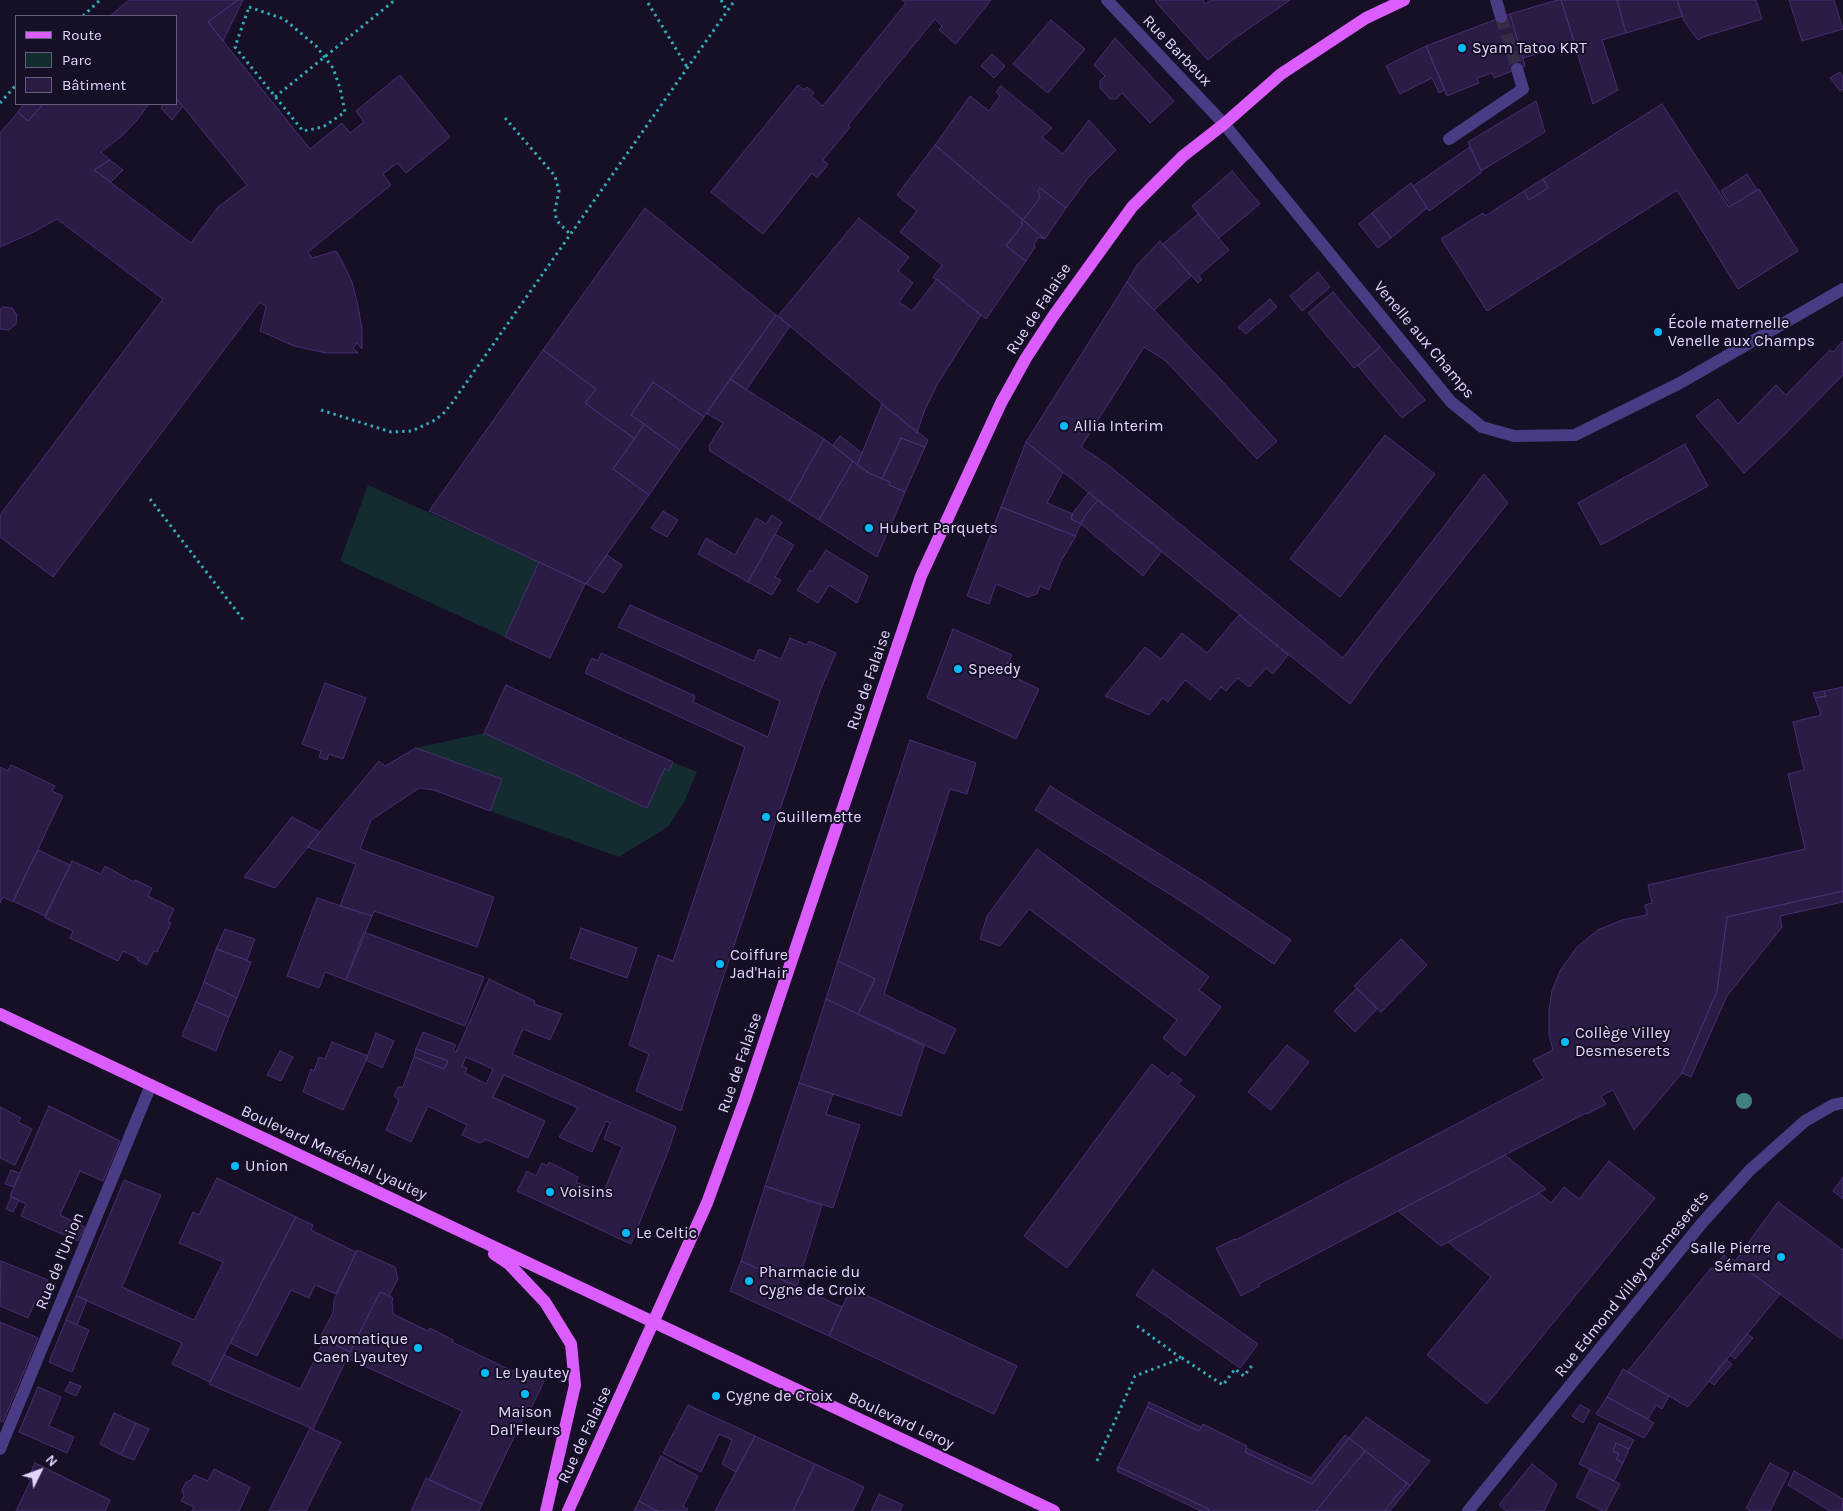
<!DOCTYPE html>
<meta charset="utf-8">
<style>
body{margin:0}
#map{position:relative;width:1843px;height:1511px;overflow:hidden;background:#170f26;font-family:Karla,sans-serif}
canvas{display:block}
.legend{position:absolute;left:15px;top:15px;width:162px;height:90px;box-sizing:border-box;background:#170f26;border:1px solid #675e7c;margin:0;padding:6px 9px;list-style:none;font-size:15px;color:#e0d5fe}
.legend li{display:flex;align-items:center;gap:10px;height:25px}
.legend b{width:25px;border:1px solid #675e7c}
.north{position:absolute;left:15px;top:1446px;width:50px;height:50px;-webkit-text-stroke:4px #170f26;paint-order:stroke;rotate:48deg;font-size:14px;font-weight:700;line-height:20px;text-align:center;color:#e0d5fe}
.north::after{content:'';display:block;margin:auto;width:18px;height:22px;background:#e0d5fe;clip-path:polygon(50% 0,100% 100%,50% 72%,0 100%)}
</style>
<div id="map">
<canvas width="1843" height="1511"></canvas>
<ul class="legend">
<li><b style="height:6px;background:#db5dfd"></b>Route</li>
<li><b style="height:14px;background:#122c30"></b>Parc</li>
<li><b style="height:14px;background:#2b1c46"></b>Bâtiment</li>
</ul>
<div class="north">N</div>
</div>
<script>
const g = document.querySelector('canvas').getContext('2d');
g.lineJoin = 'round';
function fillPath(path, color) { g.fillStyle = color; g.fill(path, 'evenodd'); }
const poly = rows => new Path2D(rows.map(r => 'M' + r).join(''));
function strokePath(path, color, width, dash) { g.strokeStyle = color; g.lineWidth = width; g.lineCap = dash ? 'butt' : 'round'; g.setLineDash(dash || []); g.stroke(path); }
function label(font, color, halo, rows, align = 'center') {
  g.font = font + ' Karla,sans-serif'; g.lineWidth = 4; g.setLineDash([]); g.textBaseline = 'middle'; g.strokeStyle = halo; g.fillStyle = color; for (const [text, x, y, turn = 0] of rows) {
    g.save(); g.translate(x, y); g.rotate((+turn || 0) * Math.PI / 180); g.textAlign = isNaN(turn) ? turn : align; if (halo) g.strokeText(text, 0, 0); g.fillText(text, 0, 0); g.restore();
  }
}
const green = poly([
 [368,485,539,562,505,637,340,561],
 [484,733,647,808,665,768,669,770,673,762,697,772,684,802,669,826,619,857,490,811,502,779,416,748]
]);
const building = poly([
 [129,0,238,0,208,22,310,149,342,123,350,133,364,122,356,111,400,75,450,137,406,173,397,163,383,174,391,185,308,252,312,258,336,251,341,259,352,282,358,306,362,329,362,349,357,343,353,348,358,353,326,353,294,346,267,334,260,331,266,307,260,302,53,577,0,537,0,515,163,299,57,219,32,233,0,247,0,133,18,112,28,121,43,104,149,104,137,120,122,136,101,152,110,160,94,170,191,243,218,207,247,185,176,98,176,16,110,16,129,0],
 [238,0,243,0,223,41,208,22,238,0],
 [902,0,991,0,956,44,939,30,942,26,935,19,848,125,850,127,823,160,828,164,817,178,812,173,763,234,711,192,798,85,804,90,807,87,814,93,811,96,823,106,906,3,902,0],
 [1157,0,1203,0,1205,4,1211,0,1290,0,1231,41,1208,60,1155,1,1157,0],
 [1557,0,1561,0,1575,44,1523,58,1510,14,1557,0],
 [1561,0,1617,0,1626,33,1602,40,1618,90,1593,104,1561,0],
 [1617,0,1677,0,1683,16,1626,33,1617,0],
 [1677,0,1756,0,1762,19,1703,37,1698,40,1684,21,1677,0],
 [1789,0,1834,0,1843,29,1802,41,1789,0],
 [1510,14,1525,66,1494,78,1492,73,1477,78,1479,83,1447,96,1426,46,1510,14],
 [1051,20,1085,49,1048,93,1013,64,1051,20],
 [1115,38,1174,101,1150,123,1122,93,1116,99,1110,99,1100,88,1100,81,1105,76,1094,65,1115,38],
 [1426,46,1445,90,1439,93,1432,78,1400,94,1386,66,1426,46],
 [992,54,1005,66,994,78,981,66,992,54],
 [1840,72,1843,77,1843,89,1840,91,1830,78,1840,72],
 [1001,86,1052,128,1042,137,1063,154,1089,120,1116,150,1088,178,1066,208,1040,188,1038,190,1040,198,1023,220,935,145,970,96,989,111,1000,96,996,92,1001,86],
 [176,98,183,106,172,120,161,108,163,104,176,104,176,98],
 [1536,101,1545,132,1481,171,1468,142,1536,101],
 [24,104,43,104,28,121,18,112,24,104],
 [1662,104,1729,207,1759,189,1798,251,1738,289,1677,190,1487,311,1441,239,1483,213,1485,216,1524,191,1529,200,1548,188,1543,179,1662,104],
 [935,145,1023,220,1021,223,1023,224,1006,246,1026,261,986,319,933,277,942,265,900,232,917,211,897,195,935,145],
 [1470,147,1482,172,1429,211,1413,186,1470,147],
 [110,160,123,170,111,182,94,170,110,160],
 [1232,171,1260,204,1219,238,1192,206,1232,171],
 [1747,174,1757,190,1731,206,1721,191,1747,174],
 [1543,179,1548,188,1529,200,1524,191,1543,179],
 [1411,183,1427,208,1391,238,1372,213,1411,183],
 [1040,188,1066,208,1045,239,1023,220,1040,198,1038,190,1040,188],
 [645,208,776,315,704,417,653,382,631,415,644,424,635,439,585,403,596,389,543,350,645,208],
 [1372,213,1391,238,1378,248,1359,224,1372,213],
 [1198,214,1229,250,1198,276,1202,279,1198,283,1163,244,1198,214],
 [859,218,909,257,898,271,913,283,899,302,912,311,937,279,981,315,938,383,924,412,917,433,778,316,859,218],
 [1023,220,1045,239,1038,237,1034,245,1035,247,1026,261,1006,246,1023,224,1021,223,1023,220],
 [1160,241,1191,276,1154,310,1127,282,1137,265,1160,241],
 [1318,272,1330,287,1302,311,1290,296,1318,272],
 [1127,282,1222,381,1277,441,1257,459,1166,361,1144,347,1081,447,1107,464,1343,658,1484,474,1508,503,1383,659,1350,704,1026,442,1127,282],
 [1333,292,1380,347,1354,368,1308,313,1333,292],
 [1270,299,1277,307,1246,334,1238,327,1270,299],
 [3,307,12,308,17,315,16,324,9,330,0,329,0,309,3,307],
 [776,315,790,326,746,390,730,379,776,315],
 [1843,341,1843,375,1783,436,1744,473,1696,416,1718,399,1738,424,1776,385,1786,395,1830,350,1833,352,1843,341],
 [1380,347,1425,400,1402,418,1358,366,1380,347],
 [543,350,596,389,585,403,635,439,613,469,649,495,586,584,429,511,543,350],
 [730,379,824,439,789,501,710,451,709,446,723,423,706,413,730,379],
 [653,382,704,417,680,450,631,415,653,382],
 [882,404,928,440,925,447,901,438,882,479,869,473,857,465,882,404],
 [644,424,680,450,649,495,613,469,644,424],
 [1385,435,1435,474,1340,597,1290,559,1385,435],
 [840,436,862,453,857,465,833,445,840,436],
 [901,438,925,447,905,492,889,485,890,482,882,479,901,438],
 [824,439,853,461,819,520,789,501,824,439],
 [1026,442,1063,472,1047,503,1073,514,1071,519,1081,524,1075,536,1001,507,1026,442],
 [1685,444,1708,486,1601,545,1578,503,1685,444],
 [853,461,869,473,890,482,889,485,905,492,877,557,819,520,853,461],
 [1089,492,1098,500,1085,516,1081,524,1071,519,1072,514,1089,492],
 [1098,500,1162,551,1143,576,1081,524,1085,516,1098,500],
 [1001,507,1076,536,1061,561,1049,590,1040,586,1037,594,1028,597,996,584,989,604,967,596,1001,507],
 [663,511,678,520,667,537,651,528,663,511],
 [772,515,782,522,748,582,698,554,706,538,735,555,756,518,766,524,772,515],
 [775,534,794,545,775,577,781,580,772,595,748,582,775,534],
 [826,550,868,576,857,603,829,585,818,603,797,590,810,570,812,572,826,550],
 [607,555,622,565,604,593,586,584,607,555],
 [539,562,585,584,550,658,505,637,539,562],
 [630,605,754,661,759,649,781,659,790,638,807,645,809,641,836,653,820,691,723,978,681,1111,636,1091,649,1054,629,1045,658,955,673,961,745,747,585,673,592,658,598,661,601,653,695,696,693,702,768,737,780,701,618,627,630,605],
 [1239,615,1288,655,1273,674,1266,668,1249,687,1238,678,1226,691,1221,687,1210,700,1185,680,1168,702,1163,698,1149,715,1105,696,1145,647,1161,659,1182,633,1207,653,1239,615],
 [953,629,1012,655,1003,672,1039,689,1016,739,927,698,953,629],
 [325,683,366,698,343,759,329,754,327,760,319,757,321,751,302,744,325,683],
 [506,685,673,762,669,771,665,768,647,808,484,733,506,685],
 [1843,687,1843,891,1727,917,1717,991,1682,1073,1634,1130,1613,1090,1601,1096,1606,1104,1587,1114,1586,1113,1505,1155,1259,1284,1260,1286,1241,1296,1216,1248,1235,1239,1236,1240,1544,1078,1533,1060,1553,1050,1549,1035,1549,1010,1552,991,1560,971,1577,947,1598,930,1622,920,1647,915,1645,905,1652,903,1648,885,1805,849,1788,774,1804,770,1793,722,1821,715,1815,698,1826,696,1824,691,1843,687],
 [1824,691,1826,696,1815,698,1813,693,1824,691],
 [910,740,976,763,967,794,950,789,884,994,956,1029,944,1054,858,1014,875,979,838,961,910,740],
 [416,748,502,779,490,811,434,790,419,788,371,820,360,849,494,897,477,947,374,911,372,916,340,906,356,864,307,847,379,761,385,766,416,748],
 [11,765,55,786,52,791,63,796,13,902,3,897,0,903,0,767,8,771,11,765],
 [1050,786,1203,881,1291,940,1274,964,1187,905,1035,810,1050,786],
 [292,817,320,832,275,888,244,877,292,817],
 [1037,849,1209,977,1199,990,1221,1007,1185,1056,1163,1038,1177,1020,1029,909,1000,946,980,939,987,916,1037,849],
 [38,850,70,865,45,916,13,901,38,850],
 [72,861,101,874,105,866,134,882,135,880,152,888,148,896,174,909,168,922,171,923,157,952,154,951,147,965,137,960,138,958,123,951,118,961,70,938,73,931,45,918,72,861],
 [1843,891,1843,902,1780,916,1782,927,1727,996,1691,1077,1682,1073,1717,991,1727,917,1843,891],
 [317,898,372,916,346,980,325,972,319,988,287,976,317,898],
 [581,928,637,948,627,978,570,958,581,928],
 [225,929,255,939,247,960,216,949,225,929],
 [364,932,484,977,465,1026,346,980,364,932],
 [1401,939,1427,965,1381,1012,1354,986,1401,939],
 [216,949,251,962,237,998,204,982,216,949],
 [838,961,875,979,858,1014,826,999,838,961],
 [489,979,535,1001,534,1004,562,1014,550,1040,523,1029,512,1054,676,1127,669,1149,631,1244,517,1191,527,1171,536,1176,542,1163,547,1166,549,1162,578,1177,576,1182,593,1189,592,1193,601,1198,622,1147,604,1139,610,1123,606,1121,592,1152,559,1137,578,1108,504,1075,493,1097,545,1121,528,1158,485,1139,484,1141,479,1143,462,1135,467,1125,428,1106,411,1142,386,1130,399,1100,394,1096,398,1087,403,1087,414,1057,444,1069,448,1061,416,1049,423,1032,456,1045,453,1050,456,1052,489,979],
 [466,1057,493,1069,486,1084,465,1073,467,1068,462,1066,466,1057],
 [204,982,237,998,229,1017,196,1002,204,982],
 [1357,988,1377,1009,1355,1032,1334,1011,1357,988],
 [826,999,924,1046,901,1116,799,1083,826,999],
 [196,1002,229,1017,216,1051,182,1036,196,1002],
 [376,1033,394,1041,382,1068,366,1060,376,1033],
 [332,1042,368,1056,343,1110,303,1092,311,1069,314,1071,319,1057,325,1059,332,1042],
 [1287,1045,1309,1062,1271,1110,1248,1092,1287,1045],
 [416,1049,448,1061,444,1069,414,1057,416,1049],
 [280,1051,293,1057,281,1081,267,1075,280,1051],
 [1152,1064,1168,1077,1172,1072,1182,1080,1178,1084,1195,1096,1067,1268,1024,1236,1152,1064],
 [799,1083,833,1094,826,1114,860,1125,833,1208,765,1186,799,1083],
 [49,1106,120,1141,103,1181,80,1171,60,1215,85,1227,78,1241,21,1216,26,1204,10,1196,49,1106],
 [0,1107,21,1118,18,1122,32,1129,15,1165,0,1158,0,1107],
 [1505,1155,1546,1189,1441,1246,1398,1211,1505,1155],
 [1609,1161,1655,1198,1487,1404,1427,1355,1491,1277,1448,1242,1539,1193,1551,1203,1564,1187,1579,1199,1609,1161],
 [11,1170,20,1173,14,1187,5,1184,11,1170],
 [1843,1177,1843,1199,1833,1191,1843,1177],
 [217,1178,296,1217,210,1382,172,1364,182,1343,76,1296,124,1180,161,1195,122,1287,194,1320,223,1262,179,1243,193,1212,199,1215,217,1178],
 [765,1186,822,1205,797,1286,741,1261,765,1186],
 [11,1197,19,1200,13,1212,6,1209,11,1197],
 [1778,1202,1843,1250,1843,1336,1841,1339,1735,1261,1778,1202],
 [296,1217,313,1225,311,1230,356,1252,336,1294,315,1285,309,1298,291,1290,257,1356,230,1343,296,1217],
 [357,1250,395,1267,398,1279,389,1296,380,1292,350,1352,320,1337,333,1313,334,1300,357,1250],
 [1724,1255,1729,1259,1718,1272,1713,1268,1724,1255],
 [1730,1257,1780,1294,1688,1407,1627,1372,1711,1268,1718,1272,1730,1257],
 [1,1261,48,1280,38,1303,35,1302,28,1318,0,1306,1,1261],
 [741,1261,842,1307,829,1336,730,1291,741,1261],
 [1153,1270,1258,1344,1240,1368,1136,1295,1153,1270],
 [851,1288,1017,1366,994,1414,829,1336,851,1288],
 [380,1292,393,1298,392,1301,393,1314,428,1331,430,1328,453,1340,452,1342,502,1366,513,1371,515,1368,544,1381,527,1417,524,1416,482,1504,429,1480,462,1411,347,1358,380,1292],
 [76,1296,87,1300,77,1325,66,1320,76,1296],
 [66,1320,89,1330,72,1372,49,1362,66,1320],
 [0,1322,38,1338,3,1422,0,1421,0,1322],
 [1747,1334,1753,1338,1735,1359,1730,1355,1747,1334],
 [325,1339,350,1352,313,1429,209,1384,224,1355,300,1389,325,1339],
 [1726,1359,1732,1364,1714,1385,1709,1381,1726,1359],
 [1623,1369,1669,1396,1662,1409,1656,1405,1648,1419,1607,1397,1623,1369],
 [70,1382,81,1386,76,1396,65,1391,70,1382],
 [38,1387,61,1397,49,1426,74,1437,67,1453,19,1432,38,1387],
 [1607,1397,1654,1423,1644,1438,1596,1414,1607,1397],
 [1149,1402,1201,1427,1199,1431,1147,1407,1149,1402],
 [688,1405,755,1436,736,1472,722,1464,732,1440,719,1434,701,1472,663,1453,688,1405],
 [1580,1405,1590,1410,1583,1423,1572,1416,1580,1405],
 [1147,1407,1199,1431,1203,1424,1247,1446,1245,1452,1312,1484,1349,1438,1365,1451,1316,1511,1208,1511,1209,1509,1118,1467,1147,1407],
 [114,1413,136,1423,121,1455,100,1444,114,1413],
 [1366,1417,1430,1461,1410,1486,1349,1438,1366,1417],
 [136,1423,149,1429,134,1460,121,1455,136,1423],
 [1599,1423,1634,1440,1629,1449,1616,1443,1613,1451,1619,1454,1616,1459,1623,1463,1614,1481,1579,1464,1599,1423],
 [310,1428,341,1442,306,1511,269,1511,310,1428],
 [1345,1435,1349,1438,1312,1484,1245,1452,1246,1448,1311,1478,1345,1435],
 [755,1436,815,1464,793,1511,715,1511,755,1436],
 [1616,1443,1629,1449,1623,1463,1616,1459,1619,1454,1613,1451,1616,1443],
 [1365,1451,1407,1483,1384,1511,1316,1511,1365,1451],
 [661,1456,698,1476,683,1507,688,1509,687,1511,657,1511,639,1501,661,1456],
 [35,1463,110,1500,105,1511,16,1511,31,1480,28,1479,35,1463],
 [1770,1463,1789,1473,1770,1511,1751,1511,1746,1508,1770,1463],
 [815,1464,864,1487,853,1511,793,1511,815,1464],
 [1532,1464,1557,1484,1544,1511,1506,1511,1499,1505,1532,1464],
 [1118,1467,1209,1509,1208,1511,1201,1511,1117,1471,1118,1467],
 [214,1469,250,1487,239,1511,192,1511,194,1507,181,1501,184,1496,182,1490,186,1482,191,1480,194,1475,208,1481,214,1469],
 [1590,1469,1620,1484,1606,1511,1602,1511,1576,1497,1590,1469],
 [1794,1471,1843,1499,1842,1511,1830,1511,1788,1485,1794,1471],
 [426,1478,482,1504,479,1511,411,1511,426,1478],
 [1407,1483,1410,1486,1390,1511,1384,1511,1407,1483],
 [879,1494,903,1505,900,1511,871,1511,879,1494],
 [639,1501,657,1511,634,1511,639,1501]
]);
const minorTunnel = poly([
 [1501,17,1517,69]
]);
const path = poly([
 [721,0,727,11],
 [648,3,687,67],
 [249,7,284,19,316,46,333,68,340,88,345,112,323,127,303,131,235,47,249,7],
 [83,16,100,0],
 [275,97,395,0],
 [0,103,16,85],
 [505,118,555,176,559,191,555,210,556,217,559,223,570,234],
 [321,410,391,432,412,431,433,421,443,414,452,403,735,0],
 [150,499,245,622],
 [1137,1326,1181,1358],
 [1097,1461,1135,1376,1182,1358,1223,1385,1235,1369,1244,1376,1254,1363]
]);
const minor = poly([
 [1107,0,1224,124,1451,402,1482,427,1514,436,1575,435,1680,383,1843,289],
 [1496,0,1501,17],
 [1449,139,1523,89,1517,69],
 [0,1449,151,1085],
 [1468,1511,1702,1223,1750,1170,1805,1121,1833,1105,1843,1103]
]);
const major = poly([
 [0,1014,1054,1511],
 [494,1254,509,1264,545,1302,571,1344,575,1385,546,1511],
 [568,1511,707,1203,745,1099,921,576,1001,403,1026,358,1054,315,1132,207,1183,156,1224,124,1281,74,1366,18,1404,0]
]);
const trees = [
 [1744,1101]
];
const markers = [
 [1462,48,5,"#04bafc"],
 [1658,332,5,"#04bafc"],
 [1064,426,5,"#04bafc"],
 [869,528,5,"#04bafc"],
 [958,669,5,"#04bafc"],
 [766,817,5,"#04bafc"],
 [720,964,5,"#04bafc"],
 [1565,1042,5,"#04bafc"],
 [235,1166,5,"#04bafc"],
 [550,1192,5,"#04bafc"],
 [626,1233,5,"#04bafc"],
 [1781,1257,5,"#04bafc"],
 [749,1281,5,"#04bafc"],
 [418,1348,5,"#04bafc"],
 [485,1373,5,"#04bafc"],
 [525,1394,5,"#04bafc"],
 [716,1396,5,"#04bafc"]
];
const poiNames = [
 ["Syam Tatoo KRT",1472,48],
 ["École maternelle",1668,323],
 ["Venelle aux Champs",1668,341],
 ["Allia Interim",1074,426],
 ["Hubert Parquets",879,528],
 ["Speedy",968,669],
 ["Guillemette",776,817],
 ["Coiffure",730,955],
 ["Jad'Hair",730,973],
 ["Collège Villey",1575,1033],
 ["Desmeserets",1575,1051],
 ["Union",245,1166],
 ["Voisins",560,1192],
 ["Le Celtic",636,1233],
 ["Salle Pierre",1771,1248,"right"],
 ["Sémard",1771,1266,"right"],
 ["Pharmacie du",759,1272],
 ["Cygne de Croix",759,1290],
 ["Lavomatique",408,1339,"right"],
 ["Caen Lyautey",408,1357,"right"],
 ["Le Lyautey",495,1373],
 ["Cygne de Croix",726,1396],
 ["Maison",525,1412,"center"],
 ["Dal'Fleurs",525,1430,"center"]
];
const streetNames = [
 ["Rue Barbeux",1177,51,46],
 ["Rue de Falaise",1039,309,-57],
 ["Venelle aux Champs",1424,340,50],
 ["Rue de Falaise",869,680,-71],
 ["Rue de Falaise",740,1063,-71],
 ["Boulevard Maréchal Lyautey",334,1153,25],
 ["Rue de l'Union",60,1261,-68],
 ["Rue Edmond Villey Desmeserets",1632,1284,-51],
 ["Boulevard Leroy",901,1421,25],
 ["Rue de Falaise",585,1435,-65]
];
fillPath(green, '#122c30');
fillPath(building, '#2b1c46');
strokePath(building, '#472e72', 1);
strokePath(minorTunnel, '#352d46', 12, [12, 6]);
strokePath(path, '#31a9b6', 3, [2.5, 4]);
strokePath(minor, '#4a3b84', 12);
strokePath(major, '#db5dfd', 12);
g.fillStyle = '#408185';
for (const [x, y] of trees) { g.beginPath(); g.arc(x, y, 8, 0, 2 * Math.PI); g.fill(); }
for (const [x, y, r, color] of markers) { const dot = new Path2D(); dot.arc(x, y, r, 0, 2 * Math.PI); g.fillStyle = color; g.fill(dot); strokePath(dot, '#170f26', 2); }
label('16px', '#e0d5fe', '#170f26', poiNames, 'left');
label('16px', '#e0d5fe', '#170f26', streetNames);
</script>
